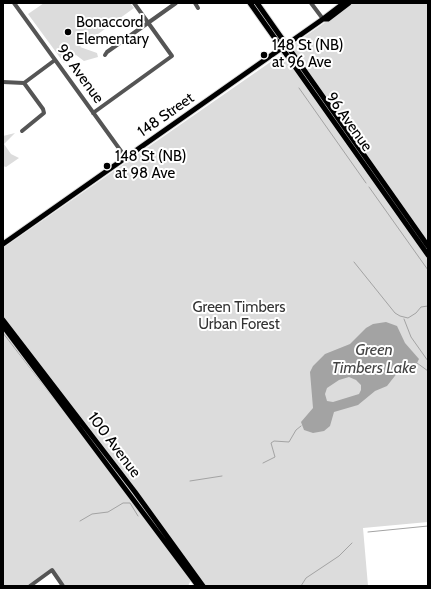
<!DOCTYPE html>
<style>
body{margin:0}
#map{position:relative;width:431px;height:589px;overflow:hidden;background:#fff;font-family:Cabin,sans-serif}
canvas{display:block}
.frame{position:absolute;inset:0;border:4px solid #000;pointer-events:none}
</style>
<div id="map">
<canvas width="431" height="589"></canvas>
<div class="frame"></div>
</div>
<script>
const g = document.querySelector('canvas').getContext('2d');
g.lineJoin = 'round';
function fillPath(path, color) { g.fillStyle = color; g.fill(path, 'evenodd'); }
const poly = rows => new Path2D(rows.map(r => 'M' + r).join(''));
function strokePath(path, color, width, dash) { g.strokeStyle = color; g.lineWidth = width; g.lineCap = dash ? 'butt' : 'round'; g.setLineDash(dash || []); g.stroke(path); }
function label(font, color, halo, rows, align = 'center') {
  g.font = font + ' Cabin,sans-serif'; g.lineWidth = 4; g.setLineDash([]); g.textBaseline = 'middle'; g.strokeStyle = halo; g.fillStyle = color; for (const [text, x, y, turn = 0] of rows) {
    g.save(); g.translate(x, y); g.rotate((+turn || 0) * Math.PI / 180); g.textAlign = isNaN(turn) ? turn : align; if (halo) g.strokeText(text, 0, 0); g.fillText(text, 0, 0); g.restore();
  }
}
const green = poly([
 [44,3,130,3,134,8,80,47,97,53,98,57,84,61,76,55,64,63,28,14],
 [353,3,428,3,428,243,293,49,294,44],
 [282,54,285,55,428,258,428,522,363,528,368,586,206,586,3,317,3,248],
 [15,133,4,144,11,154,19,158,6,167,3,166,3,136],
 [3,329,191,580,188,586,66,586,53,571,31,586,3,586]
]);
const water = poly([
 [386,322,397,326,405,343,419,359,417,363,398,372,387,386,375,391,358,405,334,412,330,426,324,431,313,433,304,430,301,422,313,408,310,372,313,366,325,354,350,344,366,328,373,324],
 [349,377,356,380,361,385,361,390,359,394,333,402,327,401,325,394,327,388,339,380]
]);
const stream = poly([
 [299,88,366,183],
 [369,187,428,270],
 [354,262,395,313,400,316,408,318,416,313,421,307,428,306],
 [404,319,411,337,428,361],
 [3,333,65,413],
 [417,363,428,371],
 [263,463,275,457,271,443,274,441,289,442,296,430,301,426],
 [107,468,110,473],
 [190,481,222,476],
 [80,521,92,514,108,512,123,503,130,503,138,516],
 [368,532,428,526],
 [301,586,306,578,339,556,352,543]
]);
const minor = poly([
 [14,3,126,158],
 [195,3,198,8],
 [311,3,323,19],
 [105,55,107,52,176,3],
 [3,82,24,83],
 [24,83,55,60],
 [93,113,172,56,134,3],
 [22,131,44,113,43,109,24,83],
 [30,586,52,570,63,586]
]);
const major = poly([
 [250,3,428,255],
 [257,3,428,246],
 [323,19,328,19,349,3],
 [3,244,323,19,344,3],
 [3,320,135,492,203,586],
 [3,326,198,586]
]);
const markers = [
 [68,32,4,"#000"],
 [264,55,4,"#000"],
 [107,166,4,"#000"]
];
const poiNames = [
 ["Bonaccord",76,23],
 ["Elementary",76,40],
 ["148 St (NB)",272,46],
 ["at 96 Ave",272,63],
 ["148 St (NB)",115,157],
 ["at 98 Ave",115,174]
];
const streetNames = [
 ["98 Avenue",80,74,54],
 ["148 Street",166,115,-35],
 ["96 Avenue",349,122,55],
 ["100 Avenue",114,445,53]
];
const parkNames = [
 ["Green Timbers",239,308],
 ["Urban Forest",239,325]
];
const waterNames = [
 ["Green",374,350],
 ["Timbers Lake",374,368]
];
fillPath(green, '#dcdcdc');
fillPath(water, '#a3a3a3');
strokePath(stream, '#a3a3a3', 1);
strokePath(major, '#dbdbdb', 7);
strokePath(minor, '#555', 4);
strokePath(major, '#000', 5);
for (const [x, y, r, color] of markers) { const dot = new Path2D(); dot.arc(x, y, r, 0, 2 * Math.PI); g.fillStyle = color; g.fill(dot); strokePath(dot, '#fff', 1.5); }
label('15px', '#000', '#fff', poiNames, 'left');
label('15px', '#000', '#fff', streetNames);
label('15px', '#333', '#fff', parkNames);
label('italic 16px', '#444', '#fff', waterNames);
</script>
